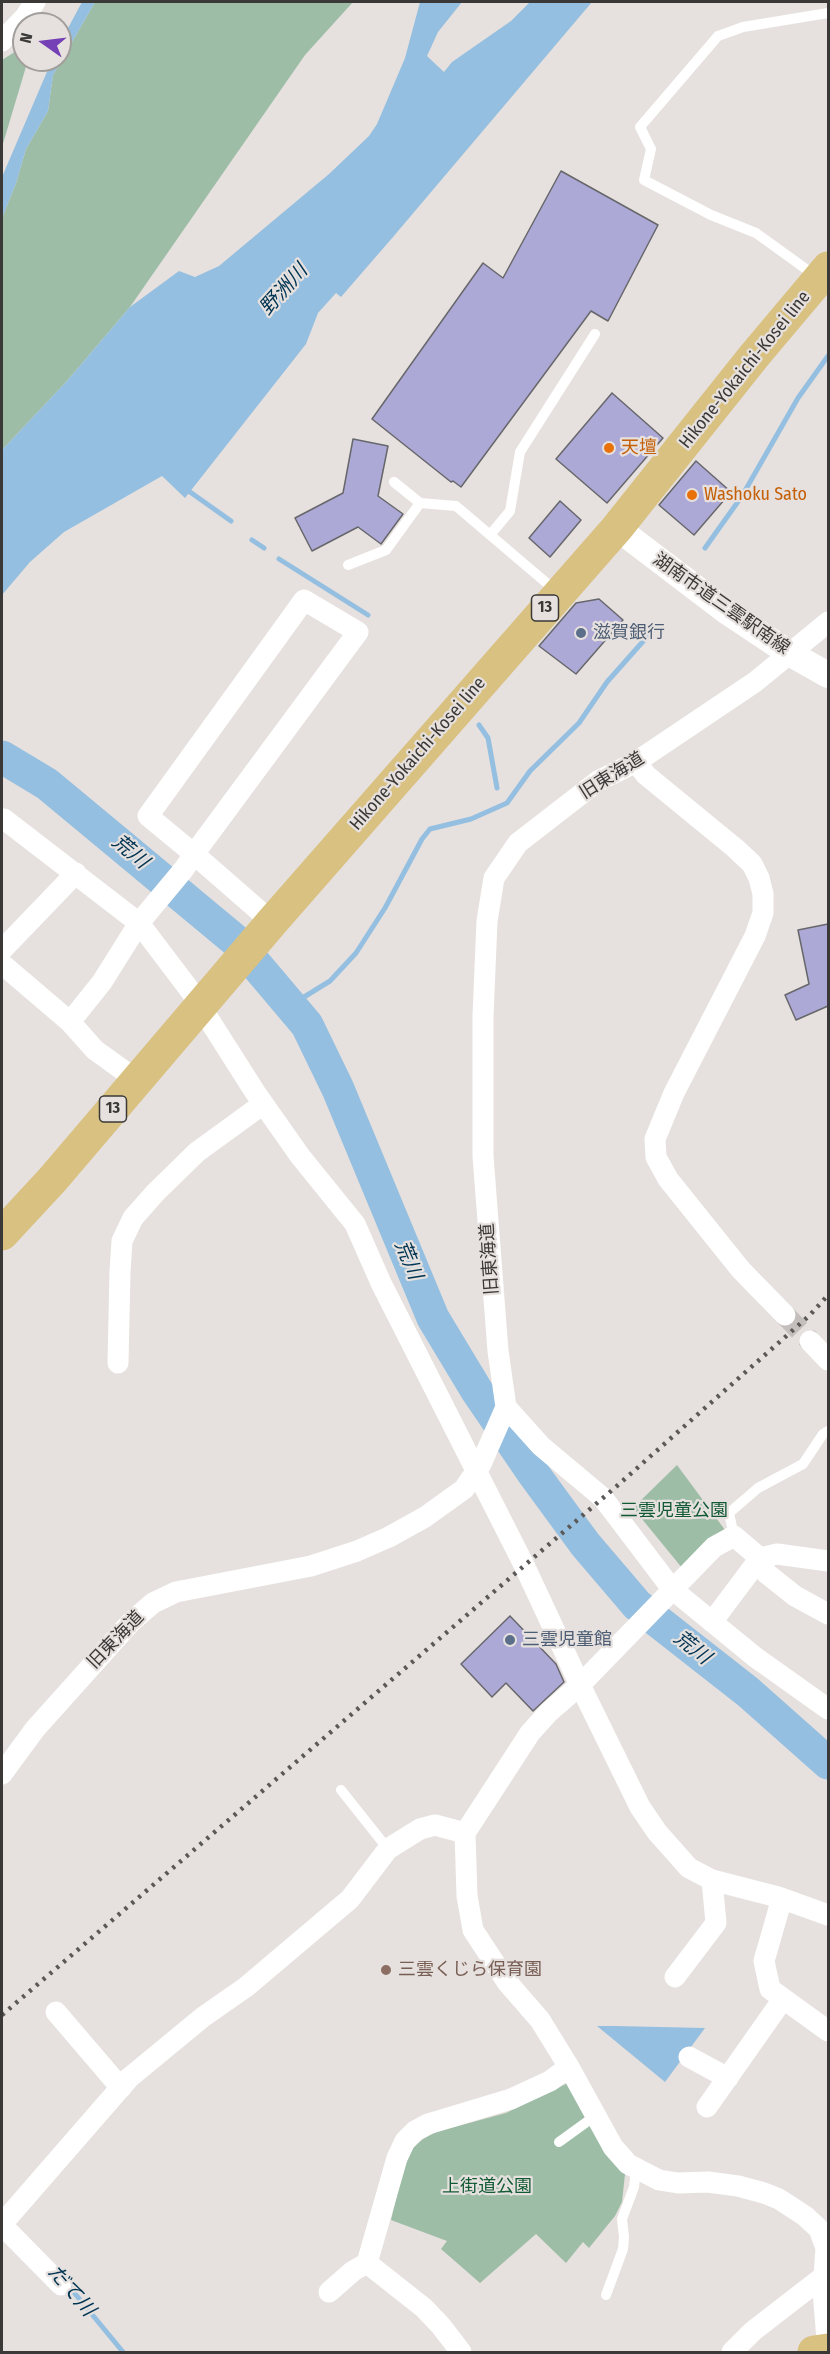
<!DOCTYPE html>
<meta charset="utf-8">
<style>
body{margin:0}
#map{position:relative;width:830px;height:2354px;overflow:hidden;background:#e6e1de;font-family:"Fira Sans Condensed",sans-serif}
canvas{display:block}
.frame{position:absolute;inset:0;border:3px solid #3b3938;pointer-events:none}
.north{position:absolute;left:12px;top:12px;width:60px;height:60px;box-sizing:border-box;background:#e6e1de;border:2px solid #a29e9c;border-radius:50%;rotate:284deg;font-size:16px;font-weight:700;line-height:24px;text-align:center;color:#3b3938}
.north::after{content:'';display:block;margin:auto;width:21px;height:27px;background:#753fb5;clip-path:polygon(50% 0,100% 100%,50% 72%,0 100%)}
</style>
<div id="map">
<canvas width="830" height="2354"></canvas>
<div class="frame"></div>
<div class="north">N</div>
</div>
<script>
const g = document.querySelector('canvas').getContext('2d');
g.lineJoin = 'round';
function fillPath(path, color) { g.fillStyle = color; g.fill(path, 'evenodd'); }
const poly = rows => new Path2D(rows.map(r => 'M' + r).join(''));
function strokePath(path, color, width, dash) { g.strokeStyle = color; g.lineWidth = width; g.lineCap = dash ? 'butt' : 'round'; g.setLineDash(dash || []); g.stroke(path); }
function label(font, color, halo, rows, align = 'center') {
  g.font = font + ' "Fira Sans Condensed","Noto Sans JP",sans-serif'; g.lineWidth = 4.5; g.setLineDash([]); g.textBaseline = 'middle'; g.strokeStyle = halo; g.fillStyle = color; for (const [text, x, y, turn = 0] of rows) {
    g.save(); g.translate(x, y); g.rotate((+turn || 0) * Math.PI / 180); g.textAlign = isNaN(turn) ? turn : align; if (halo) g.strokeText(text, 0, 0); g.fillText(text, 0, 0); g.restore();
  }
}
const green = poly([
 [95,2,353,2,305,55,130,307,67,381,2,450,2,218,16,183,26,149,48,111,53,75],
 [24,46,24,60,28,60,2,147,2,60],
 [677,1465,725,1530,687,1574,633,1508],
 [570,2082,625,2174,622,2202,615,2216,589,2248,583,2242,566,2263,536,2234,480,2283,441,2249,447,2241,391,2220,403,2169,413,2148,423,2139,436,2132,506,2113]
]);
const water = poly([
 [82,2,95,2,53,75,48,111,26,149,16,183,2,218,2,177,52,60,60,60,60,43],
 [420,2,462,2,438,32,427,56,444,72,452,62,511,21,530,2,592,2,393,237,341,297,336,293,318,313,306,344,185,498,162,476,64,532,30,562,2,595,2,450,67,381,130,307,179,271,195,277,219,266,329,174,369,136,377,124,405,58],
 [597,2026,615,2026,705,2028,665,2082]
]);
const stream = poly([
 [183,487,231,521],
 [252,540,264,548],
 [705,548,742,496,798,398,828,356],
 [279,559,368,615],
 [479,725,488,738,497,788],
 [291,1005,330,981,356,953,385,908,422,839,430,829,471,819,507,803,530,771,579,723,607,682,654,629],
 [67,2284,123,2352]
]);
const river = poly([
 [2,757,47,784,236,941,307,1025,338,1089,433,1318,477,1391,533,1473,585,1544,637,1605,748,1692,828,1763]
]);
const building = poly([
 [561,171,658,225,608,321,591,311,461,487,453,481,451,482,372,419,483,263,503,278,561,171],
 [612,393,663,438,607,503,556,459,612,393],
 [353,439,388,446,378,496,403,514,381,544,358,527,312,551,295,518,343,493,353,439],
 [696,461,731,492,694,535,659,505,696,461],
 [560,501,581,520,550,557,529,538,560,501],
 [599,599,623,620,576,674,539,646,576,603,599,599],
 [828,924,828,1006,796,1020,785,995,809,984,798,930,828,924],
 [510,1616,556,1664,564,1682,533,1711,506,1683,492,1697,461,1664,510,1616]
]);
const minorTunnel = poly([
 [785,1315,810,1341]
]);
const service = poly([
 [817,277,756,233,711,215,644,180,651,149,640,127,718,36,743,27,828,13],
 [394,482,420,503,456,506,556,591],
 [490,535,510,511,520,452,595,334],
 [348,565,386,550,420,503],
 [734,1536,729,1513,758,1488,803,1464,823,1434,828,1431],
 [341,1790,388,1849],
 [559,2142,595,2116],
 [606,2295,623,2249,624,2237,622,2219,634,2187,636,2169]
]);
const minor = poly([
 [2,41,25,17,35,2],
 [636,762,646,775,735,848,752,864,759,878,763,894,763,913,755,936,674,1093,655,1139,656,1157,668,1179,741,1270,785,1315],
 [2,819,4,819,139,923,192,993,255,1092,300,1156,355,1224,381,1283,524,1565,580,1685,640,1807,657,1832,689,1868,712,1880,778,1897,828,1915],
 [2,950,76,873],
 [2,964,70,1022,95,1050,138,1081],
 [70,1022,102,982,139,923,184,869,194,854,148,816,304,600,358,632,194,854,272,922],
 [810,1341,828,1360],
 [118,1363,120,1271,122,1241,133,1218,155,1193,197,1152,263,1104],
 [506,1407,541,1446,603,1498,672,1589,755,1657,828,1709],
 [712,1622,760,1558,777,1554,828,1561],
 [2,1774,35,1729,131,1622,153,1603,176,1592,311,1566,357,1551,389,1537,425,1517,464,1489,481,1464,506,1407,498,1351,483,1156,483,1016,487,921,494,878,518,843,598,781,636,762,755,682,828,622],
 [782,1898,764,1961,770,1989,828,2031],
 [675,1977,716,1923,712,1880],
 [56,2012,121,2088],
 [689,2057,728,2078],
 [569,2067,613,2147,628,2164,659,2180,678,2183,708,2182,738,2186,764,2193,779,2199,805,2216,819,2229,826,2248,823,2291,827,2340,825,2352],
 [707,2107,783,1999],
 [2,2224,129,2078,203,2017,246,1987,350,1899,388,1849,420,1829,435,1825,465,1833],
 [2,2225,61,2285],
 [329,2292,353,2271,367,2263],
 [461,2352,441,2326,424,2308,367,2263,397,2158,405,2141,415,2131,428,2124,511,2099,550,2081,569,2067,540,2020,507,1982,473,1930,467,1896,465,1833,530,1733,549,1712,580,1685,714,1547,734,1536,760,1558,766,1573,795,1596,828,1614],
 [732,2352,753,2331,828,2273]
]);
const tertiary = poly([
 [617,528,726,611,789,653,828,675]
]);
const primary = poly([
 [2,1234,53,1179,272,922,617,528,754,356,828,268],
 [814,2352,828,2350]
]);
const rail = poly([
 [2,2015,618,1485,810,1315,828,1295]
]);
const markers = [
 [609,448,6,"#e8710a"],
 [692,495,6,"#e8710a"],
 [581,633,6,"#5c6f8a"],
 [510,1640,6,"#5c6f8a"],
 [386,1970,6,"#8d6e63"]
];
const shields = [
 [545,608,27],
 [113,1109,27]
];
const shieldNames = [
 ["13",545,608],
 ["13",113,1109]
];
const streetNames = [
 ["Hikone-Yokaichi-Kosei line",745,370,-51],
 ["湖南市道三雲駅南線",721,604,35],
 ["Hikone-Yokaichi-Kosei line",418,754,-49],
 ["旧東海道",612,776,-32],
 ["旧東海道",490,1259,-94],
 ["旧東海道",116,1640,-46]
];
const foodNames = [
 ["天壇",621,448],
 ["Washoku Sato",704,495]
];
const serviceNames = [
 ["滋賀銀行",593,633],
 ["三雲児童館",522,1640]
];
const parkNames = [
 ["三雲児童公園",674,1511],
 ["上街道公園",487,2187]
];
const educationNames = [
 ["三雲くじら保育園",398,1970]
];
const waterNames = [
 ["野洲川",284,290,-48],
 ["荒川",130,852,40],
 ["荒川",408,1260,67],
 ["荒川",692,1648,38],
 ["だて川",71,2291,49]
];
fillPath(green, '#9dbda7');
fillPath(water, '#95bfe0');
strokePath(stream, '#95bfe0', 5);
strokePath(river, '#95bfe0', 33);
fillPath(building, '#ada9d6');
strokePath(building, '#67676b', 1.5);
strokePath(minorTunnel, '#c4bfbd', 21, [21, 10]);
strokePath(service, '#fff', 10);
strokePath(minor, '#fff', 21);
strokePath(tertiary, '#fff', 26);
strokePath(primary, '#d9c181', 33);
strokePath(rail, '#5b5957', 4.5, [3, 6]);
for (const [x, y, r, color] of markers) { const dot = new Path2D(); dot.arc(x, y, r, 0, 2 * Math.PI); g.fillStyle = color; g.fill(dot); strokePath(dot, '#e6e1de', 2); }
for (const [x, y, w] of shields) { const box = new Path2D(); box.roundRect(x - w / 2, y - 13, w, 26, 4.5); g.fillStyle = '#e6e1de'; g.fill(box); strokePath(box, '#3b3938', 1.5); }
label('bold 16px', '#3b3938', null, shieldNames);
label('18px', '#3b3938', '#e6e1de', streetNames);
label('18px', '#c56008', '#e6e1de', foodNames, 'left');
label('18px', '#4e5e75', '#e6e1de', serviceNames, 'left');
label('18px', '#125a34', '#e6e1de', parkNames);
label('18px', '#785e54', '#e6e1de', educationNames, 'left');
label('italic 20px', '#003453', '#e6e1de', waterNames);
</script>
